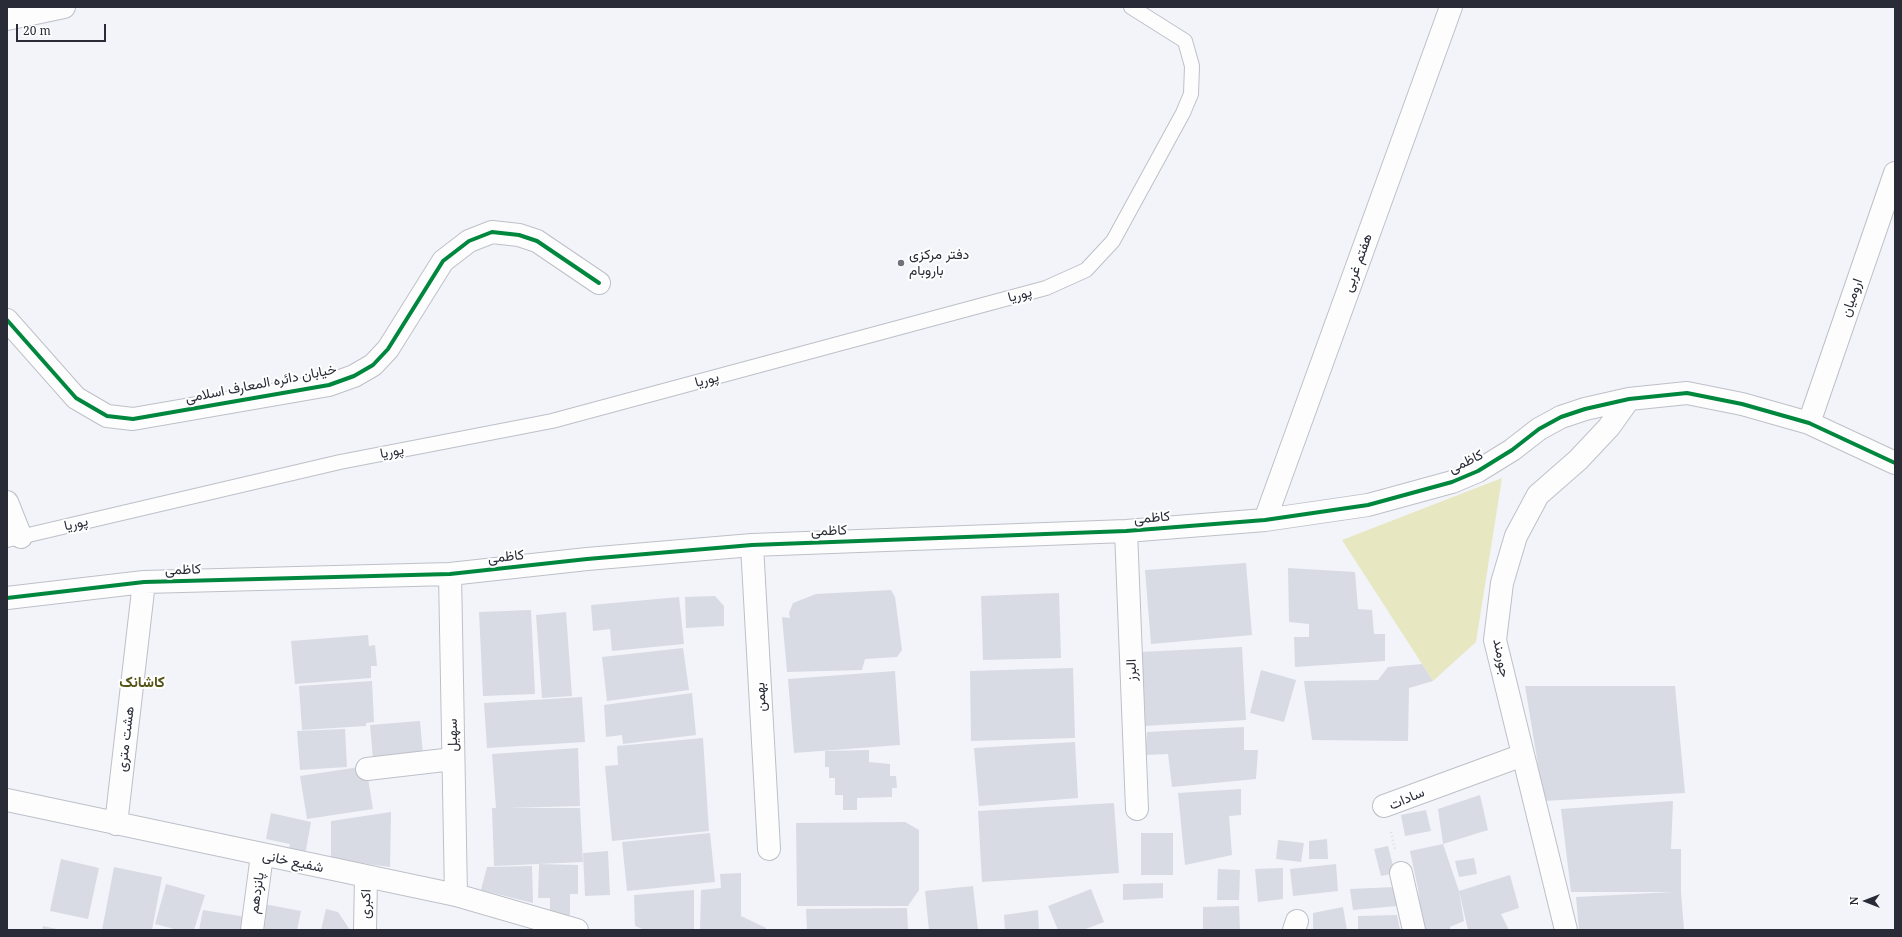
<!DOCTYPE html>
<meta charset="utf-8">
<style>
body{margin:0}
#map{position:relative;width:1902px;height:937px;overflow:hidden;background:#f2f4fa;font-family:"Noto Serif",serif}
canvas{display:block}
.frame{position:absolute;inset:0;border:8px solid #292b37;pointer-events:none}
.north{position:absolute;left:1846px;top:881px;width:40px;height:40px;-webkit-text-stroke:3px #fff;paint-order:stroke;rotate:270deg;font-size:11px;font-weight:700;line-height:16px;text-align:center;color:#292b37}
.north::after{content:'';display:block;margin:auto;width:14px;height:18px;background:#292b37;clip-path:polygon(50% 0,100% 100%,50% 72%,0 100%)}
.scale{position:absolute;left:16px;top:24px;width:90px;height:18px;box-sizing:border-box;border:2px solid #292b37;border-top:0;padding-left:5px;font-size:12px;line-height:14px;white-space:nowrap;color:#292b37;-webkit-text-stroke:3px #fff;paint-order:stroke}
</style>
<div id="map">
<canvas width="1902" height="937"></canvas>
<div class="frame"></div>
<div class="north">N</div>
<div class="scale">20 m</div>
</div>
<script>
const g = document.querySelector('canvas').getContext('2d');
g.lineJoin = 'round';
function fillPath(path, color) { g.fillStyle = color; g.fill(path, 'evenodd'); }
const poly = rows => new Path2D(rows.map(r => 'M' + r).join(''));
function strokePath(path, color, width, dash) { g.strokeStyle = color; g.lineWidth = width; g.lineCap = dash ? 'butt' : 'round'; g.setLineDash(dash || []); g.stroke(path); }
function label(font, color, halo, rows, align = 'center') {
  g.font = font + ' "Noto Serif",Vazirmatn,serif'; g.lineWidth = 4; g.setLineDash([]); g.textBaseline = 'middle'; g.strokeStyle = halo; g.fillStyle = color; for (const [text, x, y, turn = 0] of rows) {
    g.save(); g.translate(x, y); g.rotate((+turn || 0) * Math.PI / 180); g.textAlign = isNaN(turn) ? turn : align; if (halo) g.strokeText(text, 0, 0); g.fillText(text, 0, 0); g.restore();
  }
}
const green = poly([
 [1502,478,1476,642,1433,681,1342,540]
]);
const building = poly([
 [1246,563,1252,635,1151,644,1145,570],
 [1288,568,1355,572,1358,609,1372,610,1374,634,1385,634,1385,661,1295,667,1294,637,1309,637,1309,624,1289,622],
 [891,590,895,597,902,650,897,657,865,659,862,670,787,672,782,617,790,618,789,613,793,603,816,594],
 [1059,593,1061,658,983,660,981,596],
 [715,596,724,606,724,626,686,628,685,597],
 [679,597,684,644,612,651,610,629,593,631,591,605],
 [531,610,535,694,483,696,479,612],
 [566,612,572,696,542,698,536,615],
 [368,635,369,646,375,645,377,666,371,666,371,678,295,684,291,641],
 [1242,647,1246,720,1144,726,1140,652],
 [683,648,689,690,607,701,602,657],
 [1422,664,1433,681,1409,688,1408,741,1312,740,1304,681,1378,680,1388,667],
 [1073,668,1075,738,971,741,970,671],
 [1261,670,1296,680,1284,722,1250,713],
 [895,671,900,745,794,753,788,679],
 [372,681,374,722,366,723,366,726,302,730,299,686],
 [1525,686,1675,686,1685,793,1544,801],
 [692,693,696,735,623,744,622,735,606,737,604,705],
 [582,697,585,742,487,748,484,703],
 [420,721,423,755,373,759,370,725],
 [1244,727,1244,750,1258,750,1256,779,1172,787,1168,754,1145,755,1147,732],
 [345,729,347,767,300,770,297,731],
 [703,738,709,831,612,841,605,766,618,765,617,746],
 [1075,742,1078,798,979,806,974,748],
 [578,748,580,806,507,808,580,808,583,862,494,866,492,808,496,808,492,754],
 [869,750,869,762,890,764,890,776,896,776,897,788,892,788,892,797,857,798,857,810,843,810,843,795,835,795,835,778,829,778,829,767,825,767,825,751],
 [366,766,373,809,307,819,300,776],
 [1241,789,1241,815,1229,816,1232,855,1185,865,1178,793],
 [1480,795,1488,830,1443,844,1438,809],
 [1673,801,1671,849,1681,849,1681,892,1684,930,1579,930,1576,897,1674,892,1571,892,1561,809],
 [1114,803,1119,873,982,882,978,811],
 [1426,810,1431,831,1405,836,1401,815],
 [391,812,390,867,331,859,331,821],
 [271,813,311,822,304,861,287,857,290,844,266,839],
 [905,822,919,830,919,890,908,906,797,906,796,823],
 [710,833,715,882,627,891,622,842],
 [1141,833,1173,833,1173,875,1141,875],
 [1327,839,1328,859,1309,859,1309,841],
 [1278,840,1304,843,1301,862,1276,859],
 [1443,844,1459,891,1510,875,1519,908,1501,914,1509,930,1468,930,1459,891,1464,921,1450,927,1450,930,1423,930,1418,889,1410,851],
 [1388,846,1395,873,1381,876,1374,849],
 [608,851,610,895,585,896,583,853],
 [1474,858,1477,874,1459,877,1455,861],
 [61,859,99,868,88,919,50,911],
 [539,864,578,865,578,894,570,894,570,915,550,914,550,898,538,898],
 [1336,864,1338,891,1293,896,1290,869],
 [532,866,533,903,481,890,487,867],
 [114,867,162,877,152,930,102,930],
 [1283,868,1283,899,1258,902,1255,869],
 [1218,869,1240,870,1239,900,1217,900],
 [741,873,741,916,766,928,766,930,700,930,701,890,721,888,720,874],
 [1163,883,1163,898,1123,900,1123,884],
 [166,884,205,895,194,930,178,930,155,924],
 [973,886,978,930,929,930,925,891],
 [1394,887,1397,906,1353,910,1350,889],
 [1091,889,1104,922,1083,930,1058,930,1048,906],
 [694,890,694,930,645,930,635,926,634,895],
 [264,904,301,911,297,930,260,930],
 [1239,906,1240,930,1203,930,1203,907],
 [1343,907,1347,930,1313,930,1313,913],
 [907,908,908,930,807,930,806,909],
 [326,909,338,912,350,930,321,930],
 [203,910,246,917,244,930,199,930],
 [1038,910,1039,930,1005,930,1004,915],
 [1397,915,1400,930,1358,930,1358,916],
 [43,926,57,929,57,930,42,930]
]);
const path = poly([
 [1391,832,1395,849]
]);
const lane = poly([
 [7,540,340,462,552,421,1046,288,1086,270,1113,241,1183,113,1191,94,1192,66,1185,41,1131,7]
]);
const street = poly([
 [7,19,64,7],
 [7,320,76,398,107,416,133,419,329,385,354,376,373,365,388,349,443,261,469,241,492,232,519,235,537,241,599,283],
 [1809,423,1895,173],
 [7,502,21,537],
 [1265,520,1451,7],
 [1126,531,1137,809],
 [752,545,769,849],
 [450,574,456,895],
 [7,598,144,582,450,574,587,559,752,545,1126,531,1265,520,1368,505,1452,482,1478,471,1512,450,1539,429,1561,417,1585,409,1629,399,1687,393,1742,404,1809,423,1895,463],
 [367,769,453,759],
 [7,800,456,895,577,930],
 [1384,806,1523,755],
 [116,824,144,582],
 [1401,873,1414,930],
 [252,930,262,855],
 [365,930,366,877],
 [1294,930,1297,921],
 [1566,930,1495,640,1502,583,1516,536,1538,495,1578,460,1609,427,1629,399]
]);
const cycleway = poly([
 [7,320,76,398,107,416,133,419,329,385,354,376,373,365,388,349,443,261,469,241,492,232,519,235,537,241,599,283],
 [7,598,144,582,450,574,587,559,752,545,1126,531,1265,520,1368,505,1452,482,1478,471,1512,450,1539,429,1561,417,1585,409,1629,399,1687,393,1742,404,1809,423,1895,463]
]);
const markers = [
 [901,263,4,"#6f717b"]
];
const poiNames = [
 ["دفتر مرکزی",909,255],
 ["باروبام",909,271]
];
const streetNames = [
 ["هفتم غربی",1358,263,-70],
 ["پوریا",1020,295,-15],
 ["ارومیان",1852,298,-71],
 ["پوریا",707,380,-15],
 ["خیابان دائره المعارف اسلامی",261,384,-11],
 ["پوریا",392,452,-11],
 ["کاظمی",1466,462,-25],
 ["کاظمی",1152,518,-5],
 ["پوریا",76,524,-13],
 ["کاظمی",829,531,-2],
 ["کاظمی",506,557,-6],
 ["کاظمی",183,570,-2],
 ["جورمند",1501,658,79],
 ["البرز",1132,670,-92],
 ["بهمن",761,697,-93],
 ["سهیل",453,735,-91],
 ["هشت متری",126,739,-83],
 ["سادات",1407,799,-23],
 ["شفیع خانی",293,862,12],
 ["پانزدهم",257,893,-82],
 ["اکبری",366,904,-88]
];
const neighbourhoodNames = [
 ["کاشانک",142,683]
];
fillPath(green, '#e7e8c2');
fillPath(building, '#d9dbe4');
strokePath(lane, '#bec0c8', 16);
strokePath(street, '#bec0c8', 24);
strokePath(path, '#dddee0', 2.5, [1, 3]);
strokePath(lane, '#fdfdfe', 14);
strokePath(street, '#fdfdfe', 22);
strokePath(cycleway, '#00873e', 4);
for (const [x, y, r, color] of markers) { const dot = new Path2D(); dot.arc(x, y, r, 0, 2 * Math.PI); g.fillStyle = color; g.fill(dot); strokePath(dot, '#fff', 1.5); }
label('14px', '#292b37', '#fff', poiNames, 'left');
label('14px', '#292b37', '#fff', streetNames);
label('bold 15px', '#555519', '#fff', neighbourhoodNames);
</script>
